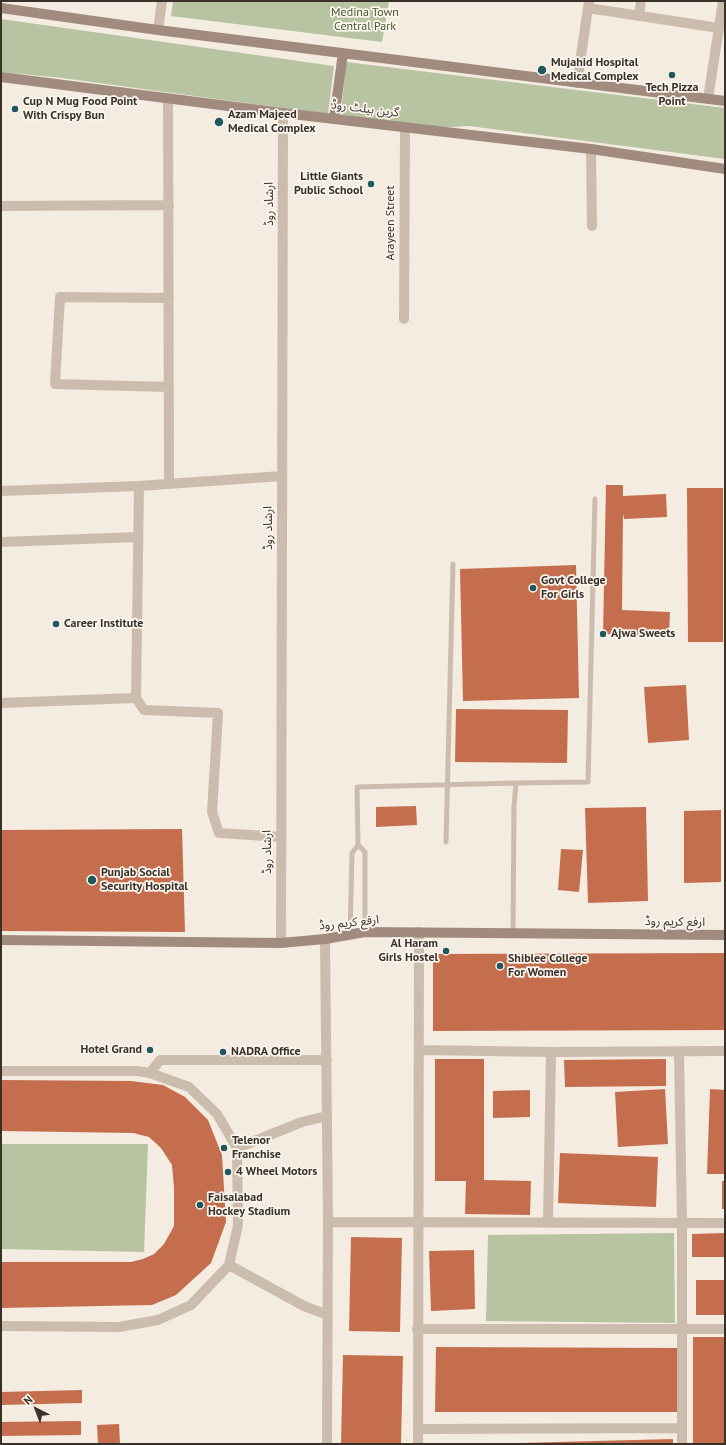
<!DOCTYPE html>
<meta charset="utf-8">
<style>
body{margin:0}
#map{position:relative;width:726px;height:1445px;overflow:hidden;background:#f4ebe1;font-family:"PT Sans",sans-serif}
canvas{display:block}
.frame{position:absolute;inset:0;border:2px solid #3b312b;pointer-events:none}
.north{position:absolute;left:16px;top:1389px;width:40px;height:40px;-webkit-text-stroke:3px #fbf5ee;paint-order:stroke;rotate:318deg;font-size:11px;font-weight:700;line-height:16px;text-align:center;color:#3b312b}
.north::after{content:'';display:block;margin:auto;width:14px;height:18px;background:#3b312b;clip-path:polygon(50% 0,100% 100%,50% 72%,0 100%)}
</style>
<div id="map">
<canvas width="726" height="1445"></canvas>
<div class="frame"></div>
<div class="north">N</div>
</div>
<script>
const g = document.querySelector('canvas').getContext('2d');
g.lineJoin = 'round';
function fillPath(path, color) { g.fillStyle = color; g.fill(path, 'evenodd'); }
const poly = rows => new Path2D(rows.map(r => 'M' + r).join(''));
function strokePath(path, color, width, dash) { g.strokeStyle = color; g.lineWidth = width; g.lineCap = dash ? 'butt' : 'round'; g.setLineDash(dash || []); g.stroke(path); }
function label(font, color, halo, rows, align = 'center') {
  g.font = font + ' "PT Sans","Noto Sans Arabic",sans-serif'; g.lineWidth = 3.5; g.setLineDash([]); g.textBaseline = 'middle'; g.strokeStyle = halo; g.fillStyle = color; for (const [text, x, y, turn = 0] of rows) {
    g.save(); g.translate(x, y); g.rotate((+turn || 0) * Math.PI / 180); g.textAlign = isNaN(turn) ? turn : align; if (halo) g.strokeText(text, 0, 0); g.fillText(text, 0, 0); g.restore();
  }
}
const green = poly([
 [173,1,389,1,382,42,171,16],
 [1,19,334,66,328,114,62,78,1,72],
 [346,62,725,108,725,159,469,126,435,128,341,115],
 [1,1144,148,1144,144,1252,1,1249],
 [674,1233,675,1323,486,1321,488,1235]
]);
const building = poly([
 [606,485,623,485,623,496,666,494,667,517,624,519,623,513,622,610,670,612,669,636,603,634],
 [687,488,723,488,723,642,688,642],
 [576,565,579,698,463,701,460,569],
 [686,685,689,740,648,743,644,687],
 [456,709,568,710,567,763,455,762],
 [416,806,417,825,376,827,376,807],
 [646,807,648,901,588,903,585,808],
 [721,810,721,882,684,883,684,811],
 [182,829,185,932,1,931,1,830],
 [561,849,583,850,579,892,558,890],
 [725,953,725,1030,433,1031,433,954],
 [435,1059,484,1059,484,1180,531,1181,530,1215,465,1214,466,1181,435,1181],
 [666,1059,666,1086,565,1087,564,1060],
 [1,1080,131,1081,163,1085,185,1097,208,1120,222,1155,226,1222,211,1263,176,1295,152,1305,1,1308,1,1262,131,1262,143,1259,154,1254,164,1244,174,1226,174,1188,172,1165,161,1148,149,1137,133,1133,1,1131],
 [665,1089,668,1144,618,1147,615,1092],
 [710,1089,725,1090,725,1174,707,1174],
 [530,1090,530,1117,493,1118,493,1091],
 [560,1153,658,1157,656,1207,558,1203],
 [722,1181,725,1181,725,1209,722,1209],
 [725,1233,725,1257,692,1257,692,1234],
 [351,1237,402,1238,400,1332,349,1331],
 [474,1250,475,1309,431,1311,429,1251],
 [696,1280,725,1280,725,1315,696,1315],
 [693,1337,725,1337,725,1444,693,1444],
 [436,1347,677,1348,677,1412,435,1412],
 [343,1355,403,1356,401,1444,341,1444],
 [82,1390,82,1403,1,1405,1,1392],
 [81,1421,81,1435,1,1436,1,1422],
 [119,1424,120,1444,98,1444,97,1425],
 [673,1439,673,1444,519,1444,519,1443]
]);
const lane = poly([
 [516,783,588,782,595,499],
 [446,842,453,564],
 [358,845,365,852,365,932],
 [350,935,352,853,358,845,357,787,516,783,514,806,513,933]
]);
const street = poly([
 [588,8,719,28],
 [639,16,641,1],
 [158,30,162,1],
 [577,83,589,1],
 [168,98,169,484],
 [708,99,723,1],
 [591,149,592,226],
 [1,206,169,205],
 [404,319,405,127],
 [169,387,55,384,60,297,169,298],
 [139,486,136,698,144,710,218,713,212,812,219,833,281,837],
 [1,491,139,486,282,476],
 [1,542,138,537],
 [1,703,136,698],
 [325,939,328,1222,327,1444],
 [281,943,283,113],
 [419,1050,551,1052,725,1051],
 [679,1052,682,1223,682,1444],
 [1,1071,138,1071,150,1073,189,1087,217,1114,237,1148,238,1225,229,1265,191,1305,158,1320,119,1327,1,1326],
 [150,1073,160,1060,327,1060],
 [237,1148,302,1122,327,1116],
 [328,1222,725,1223],
 [548,1223,551,1052],
 [229,1265,304,1306,328,1315],
 [417,1329,725,1329],
 [418,1429,682,1428],
 [418,1444,419,932]
]);
const secondary = poly([
 [1,8,158,30,725,101],
 [1,77,283,113,591,149,725,169],
 [334,119,343,53],
 [1,940,281,943,325,939,365,932,725,935]
]);
const markers = [
 [542,70,5,"#20575c"],
 [672,75,4,"#20575c"],
 [15,109,4,"#20575c"],
 [219,122,5,"#20575c"],
 [371,184,4,"#20575c"],
 [533,588,4,"#20575c"],
 [56,624,4,"#20575c"],
 [603,634,4,"#20575c"],
 [92,880,5,"#20575c"],
 [446,951,4,"#20575c"],
 [500,966,4,"#20575c"],
 [150,1050,4,"#20575c"],
 [223,1052,4,"#20575c"],
 [224,1148,4,"#20575c"],
 [228,1172,4,"#20575c"],
 [200,1205,4,"#20575c"]
];
const parkNames = [
 ["Medina Town",365,13],
 ["Central Park",365,27]
];
const poiNames = [
 ["Mujahid Hospital",551,63],
 ["Medical Complex",551,77],
 ["Tech Pizza",672,88,"center"],
 ["Point",672,102,"center"],
 ["Cup N Mug Food Point",23,102],
 ["With Crispy Bun",23,116],
 ["Azam Majeed",228,115],
 ["Medical Complex",228,129],
 ["Little Giants",363,177,"right"],
 ["Public School",363,191,"right"],
 ["Govt College",541,581],
 ["For Girls",541,595],
 ["Career Institute",64,624],
 ["Ajwa Sweets",611,634],
 ["Punjab Social",101,873],
 ["Security Hospital",101,887],
 ["Al Haram",438,944,"right"],
 ["Girls Hostel",438,958,"right"],
 ["Shiblee College",508,959],
 ["For Women",508,973],
 ["Hotel Grand",142,1050,"right"],
 ["NADRA Office",231,1052],
 ["Telenor",232,1141],
 ["Franchise",232,1155],
 ["4 Wheel Motors",236,1172],
 ["Faisalabad",208,1198],
 ["Hockey Stadium",208,1212]
];
const streetNames = [
 ["گرین بیلٹ روڈ",365,109,7],
 ["ارشاد روڈ",270,204,-90],
 ["Arayeen Street",391,223,-90],
 ["ارشاد روڈ",269,528,-90],
 ["ارشاد روڈ",268,852,-90],
 ["ارفع کریم روڈ",675,922,1],
 ["ارفع کریم روڈ",349,923,-6]
];
fillPath(green, '#b7c3a1');
fillPath(building, '#c56e4e');
strokePath(lane, '#ccbcad', 5);
strokePath(street, '#ccbcad', 10);
strokePath(secondary, '#a08b7e', 10);
for (const [x, y, r, color] of markers) { const dot = new Path2D(); dot.arc(x, y, r, 0, 2 * Math.PI); g.fillStyle = color; g.fill(dot); strokePath(dot, '#fbf5ee', 1.5); }
label('12px', '#48592f', '#fbf5ee', parkNames);
label('bold 12px', '#3b312b', '#fbf5ee', poiNames, 'left');
label('12px', '#3b312b', '#fbf5ee', streetNames);
</script>
